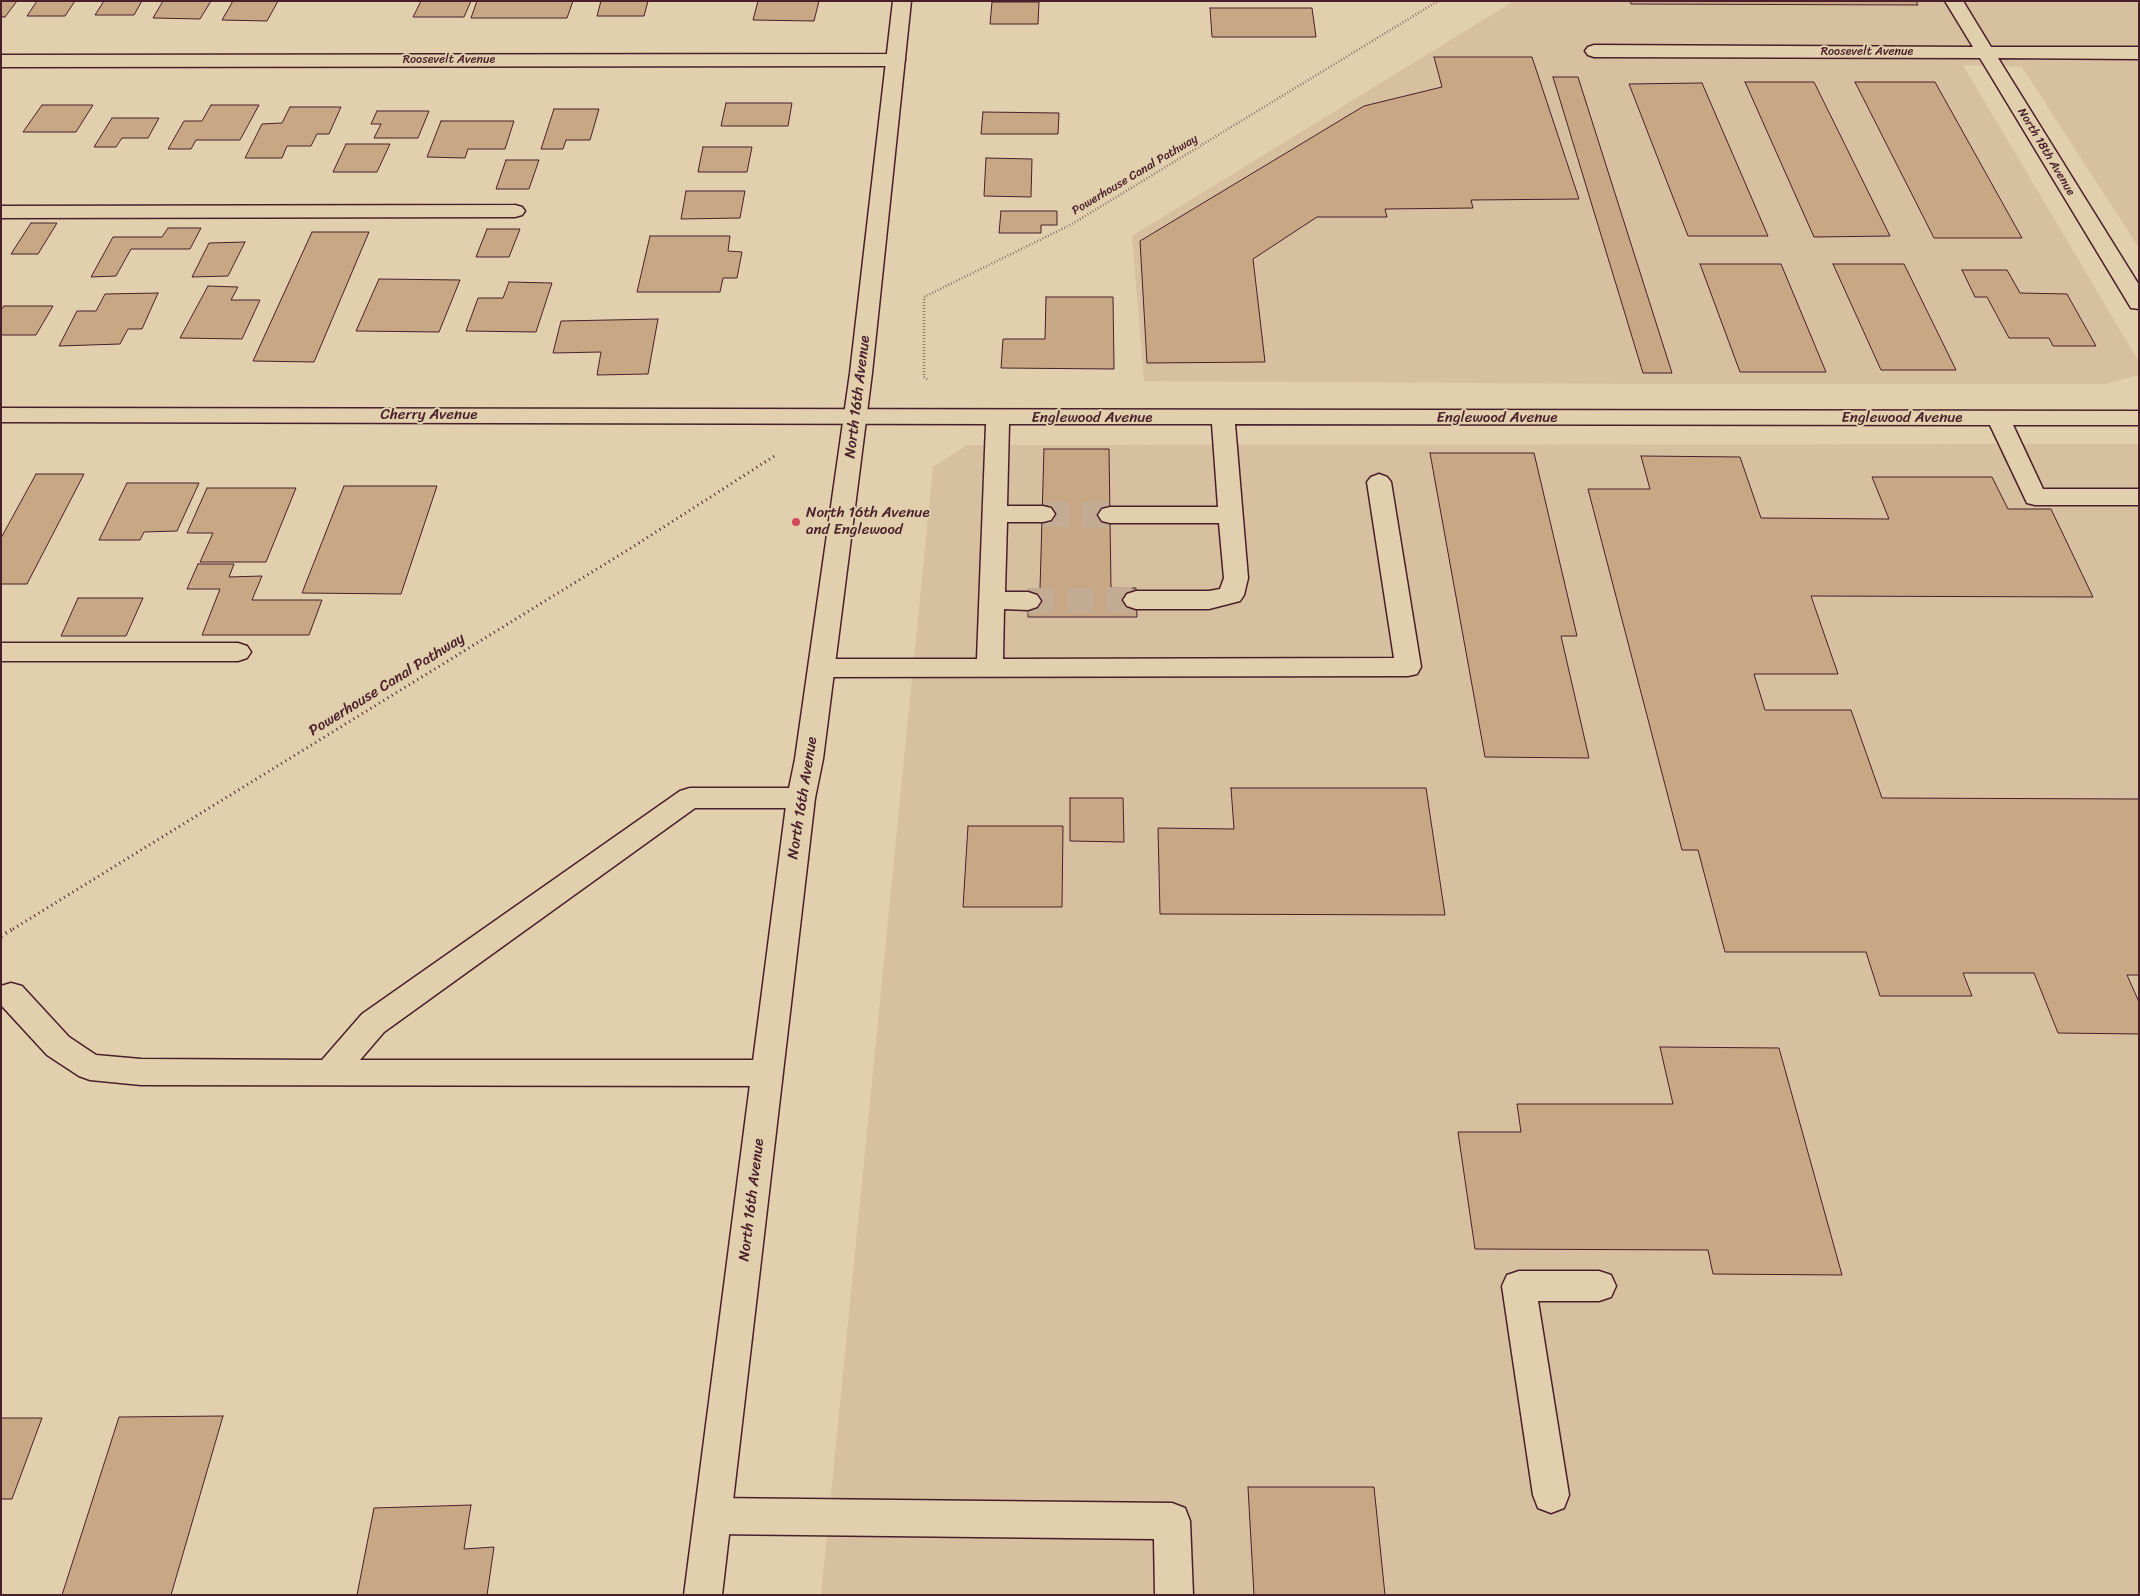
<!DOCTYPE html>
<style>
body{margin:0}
#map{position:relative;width:2140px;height:1596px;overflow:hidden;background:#e1cfad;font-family:Sriracha,sans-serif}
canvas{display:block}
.frame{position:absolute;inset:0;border:2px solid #4a1f2b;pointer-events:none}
</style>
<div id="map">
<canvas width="2140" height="1596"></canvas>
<div class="frame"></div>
</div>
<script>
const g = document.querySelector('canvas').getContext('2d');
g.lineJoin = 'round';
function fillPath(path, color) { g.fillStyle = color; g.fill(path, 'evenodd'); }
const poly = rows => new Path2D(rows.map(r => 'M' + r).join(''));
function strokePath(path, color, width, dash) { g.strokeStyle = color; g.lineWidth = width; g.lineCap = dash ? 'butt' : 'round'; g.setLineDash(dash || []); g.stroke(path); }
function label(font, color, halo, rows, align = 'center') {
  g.font = font + ' Sriracha,sans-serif'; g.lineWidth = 4; g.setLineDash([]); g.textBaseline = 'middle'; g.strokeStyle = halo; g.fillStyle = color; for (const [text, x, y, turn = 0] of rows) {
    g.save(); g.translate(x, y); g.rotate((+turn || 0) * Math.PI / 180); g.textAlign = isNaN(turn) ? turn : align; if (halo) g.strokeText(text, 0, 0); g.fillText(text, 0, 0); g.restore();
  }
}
const built = poly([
 [1514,1,2139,1,2139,248,2022,67,1963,65,2139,362,2139,375,2105,384,1633,384,1144,381,1132,236],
 [2139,444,2139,1595,821,1595,933,467,967,445]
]);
const building = poly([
 [1,1,17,1,5,17,1,17,1,1],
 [37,1,75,1,65,16,27,16,37,1],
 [104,1,142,1,134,15,95,15,104,1],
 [163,1,211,1,200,19,153,18,163,1],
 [233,1,278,1,267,21,222,20,233,1],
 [421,1,471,1,464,17,413,17,421,1],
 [477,1,573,1,567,18,471,18,477,1],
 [601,1,648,1,644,16,597,16,601,1],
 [758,1,819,1,814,21,753,20,758,1],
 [1630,1,1916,1,1918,5,1631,4,1630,1],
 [992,2,1039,2,1038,24,990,24,992,2],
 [1210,8,1312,8,1316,37,1212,37,1210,8],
 [1434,57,1532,57,1579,199,1471,200,1473,208,1385,209,1387,217,1317,217,1253,259,1265,362,1147,363,1140,241,1364,106,1442,87,1434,57],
 [1553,77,1578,77,1672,373,1643,373,1553,77],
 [1745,82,1814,82,1890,236,1814,237,1745,82],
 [1855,82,1935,82,2022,238,1934,238,1855,82],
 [1702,83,1768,236,1688,236,1629,84,1702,83],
 [726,103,792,103,788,126,721,126,726,103],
 [42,105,93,105,76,132,23,132,42,105],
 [211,105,259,105,240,140,196,140,191,149,168,149,184,121,202,121,211,105],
 [290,107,341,107,329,134,317,134,311,146,287,146,282,158,245,158,262,124,282,123,290,107],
 [554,109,599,109,590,140,566,140,563,149,541,149,554,109],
 [377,111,429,111,418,138,374,138,381,124,371,124,377,111],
 [983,112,1059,113,1058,134,981,134,983,112],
 [112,118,159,118,148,138,122,138,116,147,94,147,112,118],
 [441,121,514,121,505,149,468,149,465,158,427,157,441,121],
 [346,144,390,144,377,172,333,172,346,144],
 [703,147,752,147,747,172,698,172,703,147],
 [986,158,1032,159,1031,197,984,196,986,158],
 [506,160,539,160,529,189,496,189,506,160],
 [686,191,745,191,740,218,681,219,686,191],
 [1001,211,1057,211,1057,225,1041,225,1041,233,999,233,1001,211],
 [31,223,57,223,38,254,11,254,31,223],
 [168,228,201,228,190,249,131,249,116,276,91,277,113,237,162,237,168,228],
 [487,229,520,229,509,257,476,257,487,229],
 [312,232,369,232,314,362,253,361,312,232],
 [650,236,730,236,728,251,742,252,737,278,723,278,720,292,637,292,650,236],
 [245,242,228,276,192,277,209,243,245,242],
 [1700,264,1781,264,1826,372,1740,372,1700,264],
 [1833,264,1904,264,1956,370,1881,370,1833,264],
 [1962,270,2007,270,2020,293,2067,294,2096,346,2053,346,2049,338,2009,338,1987,297,1975,297,1962,270],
 [379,279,460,280,439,332,356,331,379,279],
 [509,282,552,283,536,332,466,331,478,298,503,298,509,282],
 [208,286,238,287,231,300,260,300,242,339,180,338,208,286],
 [158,293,142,329,128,329,120,344,59,346,77,311,96,311,105,294,158,293],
 [1046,297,1113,297,1114,369,1001,368,1003,339,1045,339,1046,297],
 [4,306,53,306,36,335,1,335,1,310,4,306],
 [658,319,648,374,597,375,601,352,553,353,561,321,658,319],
 [1044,449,1109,449,1111,588,1136,588,1137,617,1028,617,1029,589,1040,589,1044,449],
 [1430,453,1534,453,1577,636,1561,636,1589,758,1485,757,1430,453],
 [1641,456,1740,457,1761,518,1889,519,1872,477,1992,477,2008,509,2051,509,2093,597,1811,596,1838,674,1754,674,1765,710,1851,710,1882,798,2139,799,2139,975,2127,975,2139,1002,2139,1034,2058,1033,2034,973,1963,973,1972,996,1880,996,1866,952,1725,952,1698,850,1682,850,1588,489,1650,489,1641,456],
 [36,474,84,474,27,584,1,584,1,538,36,474],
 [127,483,199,483,177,531,144,532,140,540,99,540,127,483],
 [344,486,437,486,401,594,302,593,344,486],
 [207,488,296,488,266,562,200,562,213,533,187,533,207,488],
 [198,564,234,564,229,577,262,576,252,600,322,600,309,635,202,635,220,589,187,589,198,564],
 [78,598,143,598,126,636,61,636,78,598],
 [1231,788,1426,788,1445,915,1160,914,1158,828,1234,829,1231,788],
 [1070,798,1123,798,1124,842,1070,841,1070,798],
 [968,826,1063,826,1062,907,963,907,968,826],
 [1660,1047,1779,1048,1842,1275,1713,1274,1708,1250,1475,1249,1458,1132,1521,1132,1517,1104,1673,1104,1660,1047],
 [223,1416,171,1595,62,1595,119,1417,223,1416],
 [1,1418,42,1418,12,1499,1,1499,1,1418],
 [1248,1487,1374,1487,1385,1595,1254,1595,1248,1487],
 [471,1505,464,1549,494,1547,487,1595,357,1595,374,1508,471,1505]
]);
const minorTunnel = poly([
 [1043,514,1110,515],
 [1028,601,1136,600]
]);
const pathFar2 = poly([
 [927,379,924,377,924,297,1072,224,1438,1]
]);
const pathFar1 = poly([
 [13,929,631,548,776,455]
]);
const path = poly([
 [1,936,15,928]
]);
const minor = poly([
 [1945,1,1963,1,1991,47,2139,47,2139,59,1998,58,2139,285,2139,309,2131,308,2128,303,1980,58,1594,57,1588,55,1585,51,1588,47,1594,45,1973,47,1945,1],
 [896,54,903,56,905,60,903,64,896,66,1,67,1,55,896,54],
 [515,205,522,207,525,211,522,215,515,217,1,218,1,206,515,205],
 [1,408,2139,411,2139,425,2013,425,2043,489,2139,489,2139,505,2035,505,2027,503,1990,425,1235,424,1248,578,1244,595,1240,601,1209,609,1136,609,1127,606,1123,600,1127,594,1136,591,1209,591,1220,589,1224,578,1219,523,1110,523,1102,521,1098,515,1102,509,1110,507,1218,507,1212,424,1009,424,1007,506,1043,506,1051,508,1055,514,1051,520,1043,522,1007,522,1005,592,1028,592,1037,595,1041,601,1037,607,1028,610,1004,609,1003,659,1394,658,1367,482,1371,477,1379,474,1387,477,1391,482,1421,667,1417,674,1408,676,822,677,813,675,809,668,813,661,822,659,977,659,986,424,1,422,1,408],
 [1,643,238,643,247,646,251,652,247,658,238,661,1,661,1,643],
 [690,788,801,788,811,791,815,798,811,805,801,808,695,808,384,1032,360,1060,767,1060,778,1064,782,1073,778,1082,767,1086,141,1085,90,1080,79,1076,47,1055,1,1005,1,986,11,983,22,986,69,1037,96,1055,141,1059,322,1060,362,1014,680,791,690,788],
 [1519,1271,1599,1271,1611,1275,1616,1286,1611,1297,1599,1301,1538,1301,1569,1495,1564,1508,1551,1513,1538,1508,1533,1495,1502,1286,1507,1275,1519,1271],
 [713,1498,1172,1503,1185,1508,1190,1521,1193,1595,1155,1595,1154,1539,713,1534,700,1529,695,1516,700,1503,713,1498]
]);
const major = poly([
 [893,1,911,1,872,373,823,759,815,798,722,1595,684,1595,787,798,795,759,850,373,893,1]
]);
const markers = [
 [796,522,5,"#d1495b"]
];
const farStreetnames = [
 ["Roosevelt Avenue",1867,52],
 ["Roosevelt Avenue",449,60],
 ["North 18th Avenue",2046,152,59],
 ["Powerhouse Canal Pathway",1135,175,-31]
];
const streetNames = [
 ["North 16th Avenue",858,397,-83],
 ["Cherry Avenue",429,415],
 ["Englewood Avenue",1092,418],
 ["Englewood Avenue",1497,418],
 ["Englewood Avenue",1902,418],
 ["Powerhouse Canal Pathway",387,685,-32],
 ["North 16th Avenue",803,798,-81],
 ["North 16th Avenue",752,1200,-83]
];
const poiNames = [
 ["North 16th Avenue",806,513],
 ["and Englewood",806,530]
];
fillPath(built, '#d7c09f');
fillPath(building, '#c8a785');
strokePath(building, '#4a1f2b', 1);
strokePath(minorTunnel, '#c3ac93', 26, [26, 13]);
strokePath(minor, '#4a1f2b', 3);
strokePath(major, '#4a1f2b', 3);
strokePath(pathFar2, '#4a1f2b', 2.5, [0.5, 2.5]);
strokePath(pathFar1, '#4a1f2b', 3, [1, 4]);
strokePath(path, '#4a1f2b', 4, [1, 4.5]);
fillPath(minor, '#e1cfad');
fillPath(major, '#e1cfad');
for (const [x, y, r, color] of markers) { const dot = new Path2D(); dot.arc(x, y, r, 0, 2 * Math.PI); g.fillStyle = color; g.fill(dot); strokePath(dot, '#e1cfad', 2); }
label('12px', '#4a1f2b', '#e1cfad', farStreetnames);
label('15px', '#4a1f2b', '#e1cfad', streetNames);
label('15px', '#4a1f2b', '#e1cfad', poiNames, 'left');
</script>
